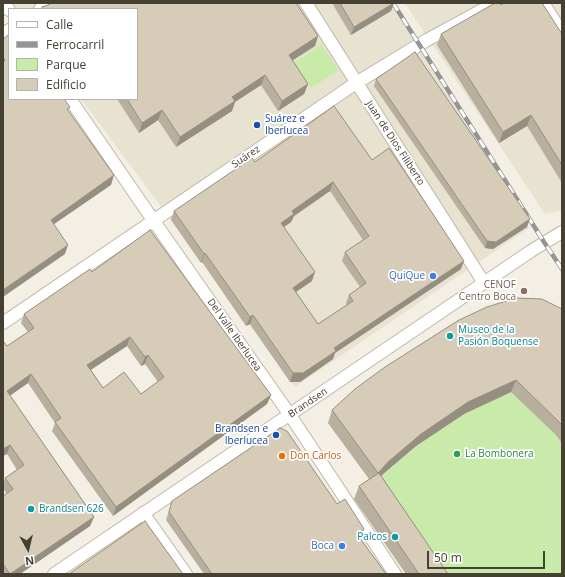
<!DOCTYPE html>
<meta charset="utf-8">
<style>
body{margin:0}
#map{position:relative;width:565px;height:577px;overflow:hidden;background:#f3efe4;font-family:"Open Sans",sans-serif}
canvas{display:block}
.frame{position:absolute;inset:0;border:4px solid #464033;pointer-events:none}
.legend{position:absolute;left:8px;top:8px;width:130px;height:92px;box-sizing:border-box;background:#fff;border:1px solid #b5b3ad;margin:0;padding:5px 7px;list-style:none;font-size:12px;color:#464033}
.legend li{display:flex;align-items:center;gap:8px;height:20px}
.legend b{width:20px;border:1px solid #b5b3ad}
.north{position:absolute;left:8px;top:529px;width:40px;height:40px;-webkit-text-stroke:3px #fff;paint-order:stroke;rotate:172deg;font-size:11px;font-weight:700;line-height:16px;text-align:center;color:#464033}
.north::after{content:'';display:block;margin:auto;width:14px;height:18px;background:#464033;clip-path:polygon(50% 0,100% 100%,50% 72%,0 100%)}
.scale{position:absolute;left:427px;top:551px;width:118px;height:18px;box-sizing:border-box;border:2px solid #464033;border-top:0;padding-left:5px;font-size:12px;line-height:14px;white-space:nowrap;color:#464033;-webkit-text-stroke:3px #fff;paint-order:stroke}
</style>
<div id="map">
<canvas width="565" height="577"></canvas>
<div class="frame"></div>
<ul class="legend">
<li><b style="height:5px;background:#fff"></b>Calle</li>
<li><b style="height:5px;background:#949494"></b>Ferrocarril</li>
<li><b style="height:11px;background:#c9eba9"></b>Parque</li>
<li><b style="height:11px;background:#d6ccb8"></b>Edificio</li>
</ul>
<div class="north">N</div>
<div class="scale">50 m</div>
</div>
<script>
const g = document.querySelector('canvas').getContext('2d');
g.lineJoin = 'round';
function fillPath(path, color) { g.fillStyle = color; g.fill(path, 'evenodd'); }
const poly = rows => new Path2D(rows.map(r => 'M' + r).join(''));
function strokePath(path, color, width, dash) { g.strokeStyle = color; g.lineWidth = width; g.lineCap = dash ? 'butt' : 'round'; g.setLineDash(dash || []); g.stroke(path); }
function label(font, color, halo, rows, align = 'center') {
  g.font = font + ' "Open Sans",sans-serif'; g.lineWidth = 3.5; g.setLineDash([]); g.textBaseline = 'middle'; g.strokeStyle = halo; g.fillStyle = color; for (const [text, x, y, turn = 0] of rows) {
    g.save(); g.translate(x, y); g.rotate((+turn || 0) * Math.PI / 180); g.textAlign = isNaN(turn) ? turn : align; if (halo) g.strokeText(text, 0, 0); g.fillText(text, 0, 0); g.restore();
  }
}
const residential = poly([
 [9,3,394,3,529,228,295,387,81,99,137,99,137,9,14,9],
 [405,3,562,3,562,210,545,214]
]);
const green = poly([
 [321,44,339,70,311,88,294,63],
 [562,324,562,574,406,574,354,499,374,485,328,423,351,402]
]);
const street = poly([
 [4,3,9,10],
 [306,3,484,283],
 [543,3,562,33],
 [40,9,48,3],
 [3,34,9,30],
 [70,99,153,220,290,415,395,574],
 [3,323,356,83,427,40,495,3],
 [143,513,186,574],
 [54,574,531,251,562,232]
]);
const rail = poly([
 [393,3,544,242,562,269]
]);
const wall = poly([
 [51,3,296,3,318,36,315,46,292,61,308,84,304,94,278,111,261,85,235,102,232,111,176,147,158,120,139,133,117,99,137,99,137,9,42,9,42,7,48,5],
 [332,3,394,3,391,11,351,35],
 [501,5,562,34,562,183,527,126,499,143,437,45,441,34],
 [376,79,527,227,493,249,485,248,374,86],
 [372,160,461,269,335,353,333,359,300,382,290,382,250,324,246,326,202,262,201,263,171,220,174,211,255,162],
 [330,191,363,240,345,252,342,261,360,287,349,295,346,303,347,305,318,324,296,292,312,281,284,227,291,222,294,216],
 [92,272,271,395,267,404,113,516,52,431,55,423,28,383,10,395,94,517,90,526,20,574,3,574,3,496,7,494,3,488,3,485,5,478,17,470,7,454,7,346,28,332,21,323,24,314],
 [127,346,141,366,145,364,158,382,141,394,103,388,91,370],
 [562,309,562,443,555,434,511,392,464,414,416,446,383,474,381,477,448,574,406,574,354,499,359,486,369,479,328,423,332,410],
 [172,501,364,529,361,537,360,538,386,574,204,574,166,520]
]);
const shadedWall = poly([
 [394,3,391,11,351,35,354,27],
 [318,36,315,46,285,65,289,55],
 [265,75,261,85,235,102,232,111,176,147,180,137,232,97],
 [308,84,304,94,278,111,282,101],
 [162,110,158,120,139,133,142,123],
 [531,115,527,126,499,143,503,132],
 [114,175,111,185,47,229,51,220],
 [333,182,330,191,294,216,291,222,278,231,281,223,292,211],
 [530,219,527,227,493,249,485,248,487,241],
 [68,245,65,254,3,297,3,290],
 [205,253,202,262,201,263,204,254],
 [464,261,461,269,335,353,333,359,300,382,290,382,293,373,334,348],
 [315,272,312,281,290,296,293,288],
 [253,315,250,324,246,326,250,317],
 [130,337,127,346,84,374,87,365],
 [148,355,145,364,141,366,145,357],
 [31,374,28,383,4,400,7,391],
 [516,380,511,392,464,414,416,446,383,474,374,486,378,473,388,462,421,434,468,402],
 [271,395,267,404,113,516,116,507],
 [10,445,7,454,3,456,3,449],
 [94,517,90,526,20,574,10,574],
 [364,529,361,537,354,542,357,534]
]);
const building = poly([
 [51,3,296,3,318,36,289,55,308,84,282,101,265,75,232,97,235,101,180,137,162,110,142,123,127,99,137,99,137,9,42,9,42,7,48,5,51,3],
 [340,3,394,3,354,27,340,3],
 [495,3,500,3,501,5,504,3,542,3,562,34,562,165,531,115,503,132,441,34,495,3],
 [9,34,9,99,64,99,70,107,67,109,114,175,51,220,68,245,3,290,3,62,5,60,3,57,3,39,9,34],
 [415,52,530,219,496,242,487,241,376,79,415,52],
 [334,106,372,160,389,148,464,261,334,348,336,351,303,373,293,373,253,315,250,317,205,253,204,254,174,211,252,158,255,162,334,106],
 [333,182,369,236,345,252,366,283,349,295,353,301,318,324,293,288,315,272,281,223,294,214,292,211,333,182],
 [150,230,271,395,116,507,55,422,61,418,31,374,7,391,94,517,10,574,3,564,3,496,13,489,5,478,24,465,10,445,3,449,3,341,7,346,34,328,24,314,90,269,92,272,150,230],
 [130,337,145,357,148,355,164,377,141,394,124,372,103,388,87,365,130,337],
 [516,298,542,299,562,309,562,425,559,422,516,380,468,402,421,434,388,462,378,473,332,410,355,389,385,367,459,320,487,307,516,298],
 [280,428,287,431,337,504,345,499,364,529,357,534,386,574,212,574,169,512,172,501,280,428],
 [379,473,448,574,419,574,359,486,379,473],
 [145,521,183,574,69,574,145,521]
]);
const markers = [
 [257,125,4,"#1a4fb4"],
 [433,276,4,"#3f7fe0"],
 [524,291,4,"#8d6e63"],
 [450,336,4,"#0f9aa8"],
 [276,435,4,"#1a4fb4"],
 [457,454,4,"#2e9e5b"],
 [282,456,4,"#e8710a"],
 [31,509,4,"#0f9aa8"],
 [395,537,4,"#0f9aa8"],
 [342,546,4,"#3f7fe0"]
];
const transitNames = [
 ["Suárez e",265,119],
 ["Iberlucea",265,131],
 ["Brandsen e",268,429,"right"],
 ["Iberlucea",268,441,"right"]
];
const streetNames = [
 ["Juan de Dios Filiberto",395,143,57],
 ["Suárez",246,157,-34],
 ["Del Valle Iberlucea",234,335,55],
 ["Brandsen",308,403,-34]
];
const shopNames = [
 ["QuiQue",425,276],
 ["Boca",334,546]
];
const educationNames = [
 ["CENOF",516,285],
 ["Centro Boca",516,297]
];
const cultureNames = [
 ["Museo de la",458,330],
 ["Pasión Boquense",458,342],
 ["Brandsen 626",39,509],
 ["Palcos",387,537,"right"]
];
const leisureNames = [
 ["La Bombonera",465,454]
];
const foodNames = [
 ["Don Carlos",290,456]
];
fillPath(residential, '#e8e2d1');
fillPath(green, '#c9eba9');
strokePath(street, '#bfb8a6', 14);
strokePath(street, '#fff', 12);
strokePath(rail, '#949494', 4.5);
strokePath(rail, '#fff', 3, [9]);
fillPath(wall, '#b8af9e');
fillPath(shadedWall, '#968f81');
fillPath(building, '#d6ccb8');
strokePath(building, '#968f81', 1);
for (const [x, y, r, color] of markers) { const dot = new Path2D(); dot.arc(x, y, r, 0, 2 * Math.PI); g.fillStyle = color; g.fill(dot); strokePath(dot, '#fff', 1.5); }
label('10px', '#164399', '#fff', transitNames, 'left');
label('10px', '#464033', '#fff', streetNames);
label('10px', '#366cbe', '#fff', shopNames, 'right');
label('10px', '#785e54', '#fff', educationNames, 'right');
label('10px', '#0d838f', '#fff', cultureNames, 'left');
label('10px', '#27864d', '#fff', leisureNames, 'left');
label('10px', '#c56008', '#fff', foodNames, 'left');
</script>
